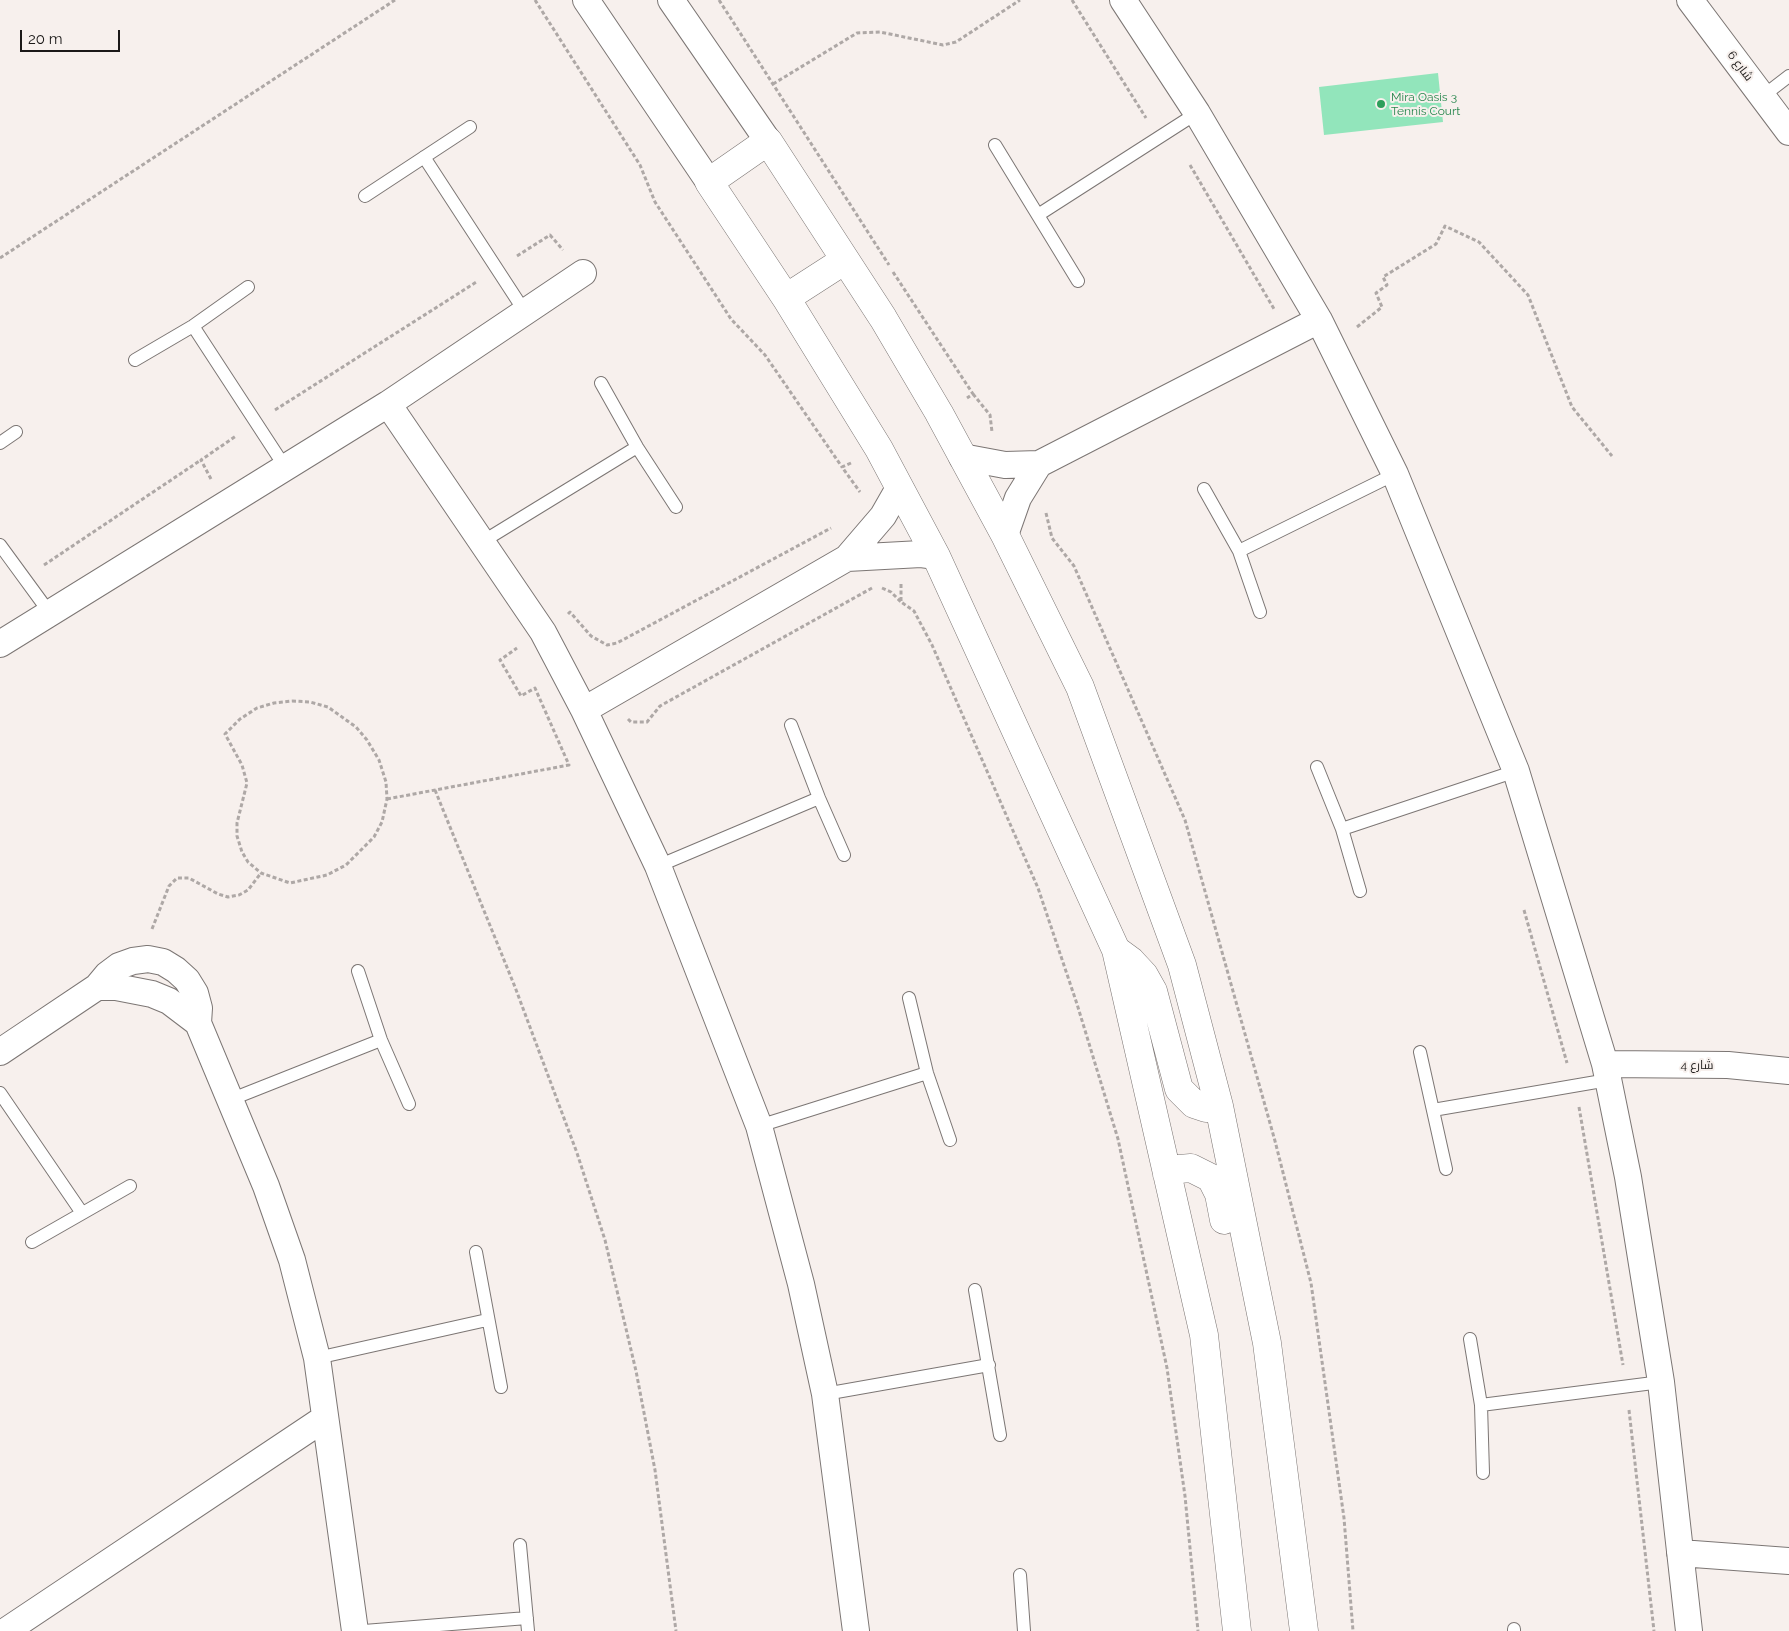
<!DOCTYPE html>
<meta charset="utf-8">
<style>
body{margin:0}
#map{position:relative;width:1789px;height:1631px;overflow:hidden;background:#f7f0ed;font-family:Raleway,sans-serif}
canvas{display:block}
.scale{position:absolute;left:20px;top:30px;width:100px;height:22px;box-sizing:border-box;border:2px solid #1b1918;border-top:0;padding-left:6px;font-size:15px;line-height:18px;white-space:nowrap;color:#1b1918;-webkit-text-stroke:4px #f7f0ed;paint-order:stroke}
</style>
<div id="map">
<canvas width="1789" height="1631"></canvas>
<div class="scale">20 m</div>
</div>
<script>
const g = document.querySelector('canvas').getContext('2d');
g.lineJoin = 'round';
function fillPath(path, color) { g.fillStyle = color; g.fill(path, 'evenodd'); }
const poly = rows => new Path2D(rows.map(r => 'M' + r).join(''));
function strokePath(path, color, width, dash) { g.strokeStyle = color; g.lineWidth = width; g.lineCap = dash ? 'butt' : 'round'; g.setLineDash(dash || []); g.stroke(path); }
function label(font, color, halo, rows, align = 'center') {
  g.font = font + ' Raleway,Cairo,sans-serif'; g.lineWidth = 4; g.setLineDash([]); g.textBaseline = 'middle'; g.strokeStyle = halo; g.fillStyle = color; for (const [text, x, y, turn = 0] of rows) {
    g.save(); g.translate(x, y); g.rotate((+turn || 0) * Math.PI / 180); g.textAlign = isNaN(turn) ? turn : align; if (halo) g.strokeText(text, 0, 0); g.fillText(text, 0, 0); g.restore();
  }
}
const green = poly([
 [1438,73,1443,122,1324,135,1319,87]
]);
const path = poly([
 [535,0,640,165,655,202,731,319,765,355,842,467],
 [719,0,889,265],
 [1072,0,1146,118],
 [773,84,857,33,880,32,943,45,956,42,1020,0],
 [1190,165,1274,309],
 [517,256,550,235,563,250],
 [0,258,395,0],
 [893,272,973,394,967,398],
 [1357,327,1382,307,1376,293,1387,285,1383,277,1436,244,1445,226,1479,242,1528,295,1572,407,1612,456],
 [973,394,990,415,992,432],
 [275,410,478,281],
 [851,463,842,467,860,492],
 [211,479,201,460,236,436],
 [1046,513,1052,538,1074,566,1185,820,1275,1141,1311,1283,1344,1518,1353,1631],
 [44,565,201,460],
 [901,584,901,602,914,611,932,645,1038,888,1077,1004,1118,1139,1167,1368,1185,1496,1198,1631],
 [882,588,891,592,901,602],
 [568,614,570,612,591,636,607,645,617,643,831,528],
 [292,701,310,702,328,707,356,727,367,740,379,760,386,782,387,799,382,822,374,837,346,865,327,875,290,883,261,873,248,862,242,852,237,836,237,823,247,783,242,765,225,734,240,719,257,708,274,703,292,701],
 [628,719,631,722,647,722,660,706,872,588],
 [435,790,515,987,577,1153,605,1240,636,1371,655,1470,676,1631],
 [387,799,569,765,535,688,521,696,500,660,517,648],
 [1524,910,1567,1063],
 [152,929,169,886,177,878,189,878,218,894,228,897,239,895,248,890,261,873],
 [1579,1107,1623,1365],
 [1629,1410,1654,1631]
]);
const lane = poly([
 [1763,96,1789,76],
 [995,145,1078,281],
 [424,157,525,312],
 [365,196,470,127],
 [1038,215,1197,113],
 [193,326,285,467],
 [135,360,193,326,248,287],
 [601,383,637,447,676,507],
 [0,443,16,432],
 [1204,489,1239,551,1260,612],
 [482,542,637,447],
 [0,545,49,612],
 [1239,551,1395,474],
 [791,725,819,798,844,855],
 [1317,767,1342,829,1360,891],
 [1342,829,1516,771],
 [658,866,819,798],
 [358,971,381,1040,409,1104],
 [909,998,927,1073,950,1140],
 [1420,1052,1446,1169],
 [0,1093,82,1213],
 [232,1099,381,1040],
 [1433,1110,1608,1080],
 [759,1126,927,1073],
 [32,1242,130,1186],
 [476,1252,501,1387],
 [975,1290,1000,1435],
 [1470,1339,1481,1405,1483,1473],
 [317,1358,487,1320],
 [825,1394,989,1365],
 [1481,1405,1661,1382],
 [520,1545,528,1631],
 [1020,1575,1024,1631],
 [1514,1629,1514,1631],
 [364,1631,527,1618]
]);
const street = poly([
 [586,0,709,182],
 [671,0,768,141],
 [1123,0,1197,113,1319,320,1395,474,1516,771,1605,1064,1628,1177,1661,1382,1689,1631],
 [1690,0,1789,132],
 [388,404,543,632,584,710,658,866,759,1126,801,1284,825,1394,856,1631],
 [962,457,1005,465,1039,464,1319,320],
 [1005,535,1018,498,1039,464],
 [847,558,921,554,936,556],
 [0,644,388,404,583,273],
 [584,710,847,558,883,516,899,488],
 [97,987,116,987,152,994,169,1001,198,1023],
 [0,1052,97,987,107,975,119,966,133,961,148,959,163,962,176,970,187,980,195,993,199,1008,198,1023,266,1186,292,1260,317,1358,355,1631],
 [1605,1064,1728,1065,1789,1071],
 [1680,1553,1789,1561],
 [6,1631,325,1418]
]);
const secondary = poly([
 [786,298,845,260],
 [1116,950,1131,961,1144,975,1153,991,1179,1089,1194,1104,1206,1108,1219,1106],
 [1167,1174,1179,1169,1191,1168,1211,1178,1219,1194,1224,1220],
 [1237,1631,1204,1335,1116,950,936,556,879,449,786,298,709,182,768,141,883,318,939,413,1005,535,1080,687,1182,965,1219,1106,1267,1343,1304,1631]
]);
const markers = [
 [1381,104,5,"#2e9e5b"]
];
const streetNames = [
 ["شارع 6",1740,66,53],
 ["شارع 4",1697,1065]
];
const leisureNames = [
 ["Mira Oasis 3",1391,97],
 ["Tennis Court",1391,111]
];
fillPath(green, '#92e5bb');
strokePath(lane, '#7c7674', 14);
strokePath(street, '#7c7674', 28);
strokePath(secondary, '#7c7674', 29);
strokePath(path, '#aea8a6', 3, [4, 2.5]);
strokePath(lane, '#fff', 12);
strokePath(street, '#fff', 26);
strokePath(secondary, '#fff', 28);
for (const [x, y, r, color] of markers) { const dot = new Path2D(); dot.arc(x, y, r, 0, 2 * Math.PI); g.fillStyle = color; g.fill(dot); strokePath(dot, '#f7f0ed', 2); }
label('12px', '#1b1918', '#f7f0ed', streetNames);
label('12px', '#27864d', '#f7f0ed', leisureNames, 'left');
</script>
